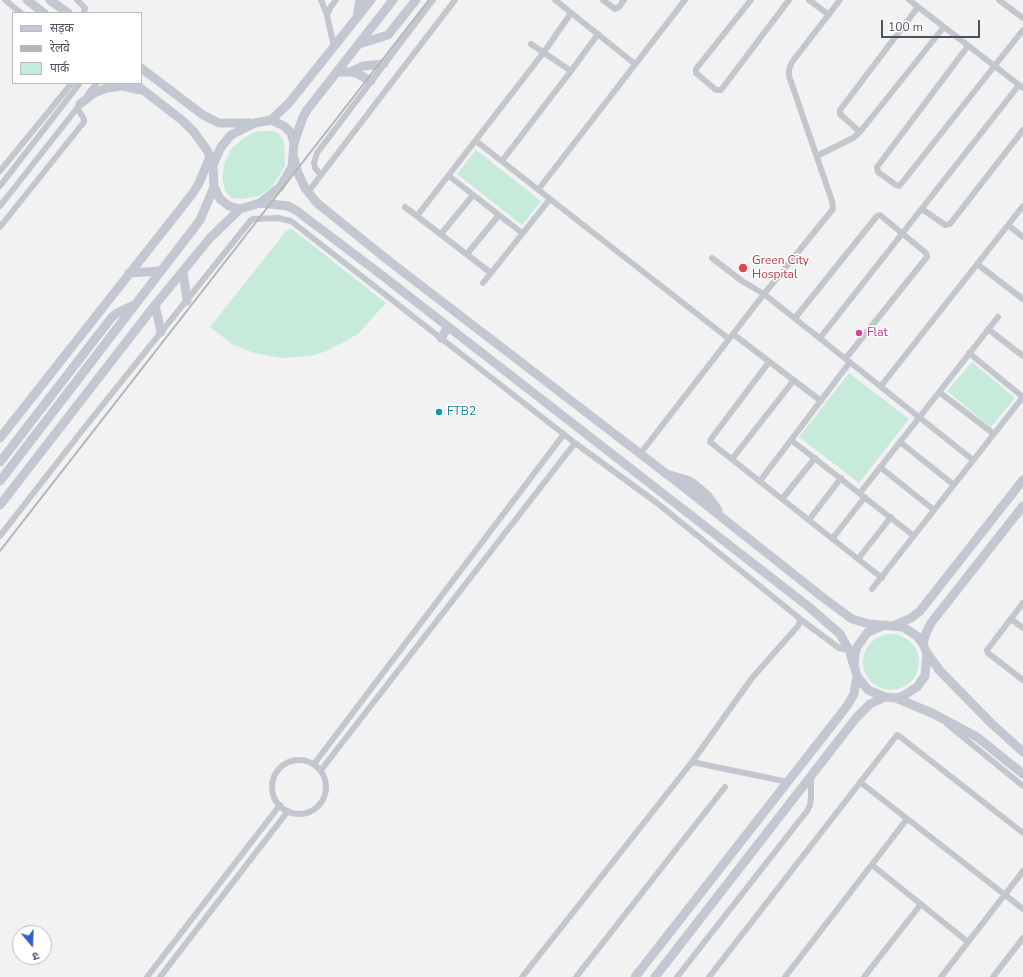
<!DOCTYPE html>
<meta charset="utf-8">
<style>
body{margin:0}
#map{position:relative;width:1023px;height:977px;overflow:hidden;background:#f3f2f2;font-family:"Nunito Sans","Noto Sans Devanagari",sans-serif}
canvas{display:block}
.legend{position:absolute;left:12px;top:12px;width:130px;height:72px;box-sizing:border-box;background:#fff;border:1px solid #b7babe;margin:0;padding:5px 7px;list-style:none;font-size:12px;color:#4c525d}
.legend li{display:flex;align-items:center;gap:8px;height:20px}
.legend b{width:20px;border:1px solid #b7babe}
.north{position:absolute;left:12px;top:925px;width:40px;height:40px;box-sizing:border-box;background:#fff;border:1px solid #b7babe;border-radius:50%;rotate:161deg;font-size:11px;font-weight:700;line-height:16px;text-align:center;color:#4c525d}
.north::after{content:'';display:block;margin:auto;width:14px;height:18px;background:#315dcf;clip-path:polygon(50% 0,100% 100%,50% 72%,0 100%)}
.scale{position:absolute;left:881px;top:20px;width:99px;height:18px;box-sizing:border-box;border:2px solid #4c525d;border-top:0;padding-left:5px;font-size:12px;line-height:14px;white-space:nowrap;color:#4c525d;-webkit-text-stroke:3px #fff;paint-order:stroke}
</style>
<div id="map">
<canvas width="1023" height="977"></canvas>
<ul class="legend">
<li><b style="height:5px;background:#c2c7d2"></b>सड़क</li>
<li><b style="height:5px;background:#b5b6bb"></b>रेलवे</li>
<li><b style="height:11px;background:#c7ebda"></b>पार्क</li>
</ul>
<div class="north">उ</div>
<div class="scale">100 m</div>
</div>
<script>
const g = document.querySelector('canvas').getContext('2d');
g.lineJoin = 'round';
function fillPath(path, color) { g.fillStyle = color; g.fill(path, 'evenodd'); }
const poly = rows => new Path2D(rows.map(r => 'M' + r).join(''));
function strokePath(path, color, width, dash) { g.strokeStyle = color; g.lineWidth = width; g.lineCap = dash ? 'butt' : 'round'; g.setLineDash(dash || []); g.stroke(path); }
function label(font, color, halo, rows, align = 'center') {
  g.font = font + ' "Nunito Sans",sans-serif'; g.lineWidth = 3; g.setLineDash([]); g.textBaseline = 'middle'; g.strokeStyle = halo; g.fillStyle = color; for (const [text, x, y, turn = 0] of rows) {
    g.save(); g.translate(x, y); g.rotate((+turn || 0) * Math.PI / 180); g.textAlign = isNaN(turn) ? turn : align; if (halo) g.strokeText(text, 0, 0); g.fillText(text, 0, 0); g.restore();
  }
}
const green = poly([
 [262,131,272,131,279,134,284,141,285,166,272,187,259,196,242,199,231,198,225,190,222,177,225,162,232,148,243,139,254,132],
 [476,150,541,201,522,225,457,174],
 [292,229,386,303,358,334,327,351,311,356,281,358,254,353,232,344,210,327,286,231],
 [972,362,1015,398,991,427,947,391],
 [849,373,909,419,859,483,799,437],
 '863 662a28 28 0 1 1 56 0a28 28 0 1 1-56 0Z'
]);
const street = poly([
 [5,0,21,13],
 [77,0,85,8,84,13],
 [321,0,327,15],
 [555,0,635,64],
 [603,0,615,9,619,7,624,0],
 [751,0,696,69,696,73,716,90,721,90,789,0],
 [809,0,829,15],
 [909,0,1023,88],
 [999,0,1023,18],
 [968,46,877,167,878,172,896,185,899,186,901,184,1023,30],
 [334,47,327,15,330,8,336,0],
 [571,71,598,34],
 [88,94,97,83],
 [860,132,840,114,840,110,918,7],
 [476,141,729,339],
 [817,156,853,138,860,132,944,27],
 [502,161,571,71,531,44],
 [0,171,72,83],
 [321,175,315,168,314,163,317,153,433,0],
 [449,176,522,233],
 [0,186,80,83],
 [538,190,685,0],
 [308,192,455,0],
 [0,206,82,102],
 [405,207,491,273],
 [922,209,945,225,950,224,1023,130],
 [417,216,544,52,571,13],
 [1008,225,1023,237],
 [0,227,84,122,84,119,77,108],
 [441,234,473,195],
 [467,254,499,215],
 [712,258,742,281,764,294,973,460],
 [977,264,1023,299],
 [483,283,550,199],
 [795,318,877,216,880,215,926,253,927,257,846,358],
 [988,329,1023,356],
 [733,334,821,401],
 [820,338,1019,85],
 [969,353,1023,397],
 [769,362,711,439,710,442,882,578],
 [881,386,1023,206],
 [939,392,994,434],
 [791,440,914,536],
 [900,442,954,485],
 [640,454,764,294,833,209,832,201,789,76,789,70,792,62,840,0],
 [732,459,794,380],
 [880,467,934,510],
 [760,481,850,362],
 [860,493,998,317],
 [782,499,815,458],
 [809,520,841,478],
 [0,536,81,432,251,220,253,219,278,218,291,221,575,443,657,503,798,617,800,622,798,626,752,678,692,762,522,977],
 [832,539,865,497],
 [858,559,891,517],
 [872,589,1023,397],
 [1023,603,987,650,988,653,1023,680],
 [800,619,839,648,849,650],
 [1011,619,1023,628],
 [947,724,1023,786],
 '272 787a27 27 0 1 1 54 0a27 27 0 1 1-54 0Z',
 [692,762,788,782],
 [314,764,564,434],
 [321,770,575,443],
 [860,782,1023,909],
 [872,865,968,942],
 [147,977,280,805],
 [160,977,288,811],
 [576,977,725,787],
 [677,977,807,811,810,805,811,798,811,777],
 [709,977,897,735,899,736,1023,833],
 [785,977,907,819],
 [864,977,921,904],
 [941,977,1023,871],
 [993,977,1023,938]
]);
const secondary = poly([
 [27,0,44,13],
 [50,0,68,13],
 [357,17,360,0],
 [359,44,388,35,416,0],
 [141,68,203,115,219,123,250,123],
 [337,72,350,72,358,74,371,81],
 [350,72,363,66,384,64],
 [134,83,183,121,193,131,207,150,212,162],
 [80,104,94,93,107,88,122,86,141,90],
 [271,120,289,103,371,0],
 [294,143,303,117,307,110,393,0],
 [293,155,298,173,305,188,317,203,389,261,681,485,821,596,852,619,869,624,903,627,917,636,923,644,927,653,925,676,917,687,903,696,896,698,885,697,868,690,857,676,854,666,855,654,857,647,867,633,875,629,885,625],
 [260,203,288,206,297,211,379,273,809,607,840,634,850,652,853,663],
 [183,271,187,301],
 [129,273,161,271],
 [155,305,161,332],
 [441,338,448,327],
 [0,438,193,193,199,183,210,157],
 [0,462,112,317,117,313,134,305],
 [670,475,687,480,694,484,708,496,718,510],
 [0,481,194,228,200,220,214,187],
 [0,505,155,305,210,238,240,209,260,203,280,187,292,167,294,143,291,133,284,126,271,120,255,123,231,135,221,147,213,165,214,187,220,199,229,206,240,209],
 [895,625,911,618,920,611,1023,480],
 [923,644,926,633,931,623,1023,506],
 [927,653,940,671,992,724,1023,752],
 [896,698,934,714,977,737,1023,774],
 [635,977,847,706,854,694,857,676],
 [655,977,856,718,870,704,885,697]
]);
const rail = poly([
 [0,551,429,0]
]);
const markers = [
 [743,268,5,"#e0444e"],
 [859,333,4,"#d1479c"],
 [439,412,4,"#0f9aa8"]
];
const healthNames = [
 ["Green City",752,261],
 ["Hospital",752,275]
];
const hotelNames = [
 ["Flat",867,333]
];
const cultureNames = [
 ["FTB2",447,412]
];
fillPath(green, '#c7ebda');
strokePath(street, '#c2c7ce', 6);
strokePath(secondary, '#c2c7d2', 9);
strokePath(rail, '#b5b6bb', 2);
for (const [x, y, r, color] of markers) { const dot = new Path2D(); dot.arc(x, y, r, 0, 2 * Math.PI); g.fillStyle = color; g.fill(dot); strokePath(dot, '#fff', 1.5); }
label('12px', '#be3a42', '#fff', healthNames, 'left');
label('12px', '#b23c85', '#fff', hotelNames, 'left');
label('12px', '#0d838f', '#fff', cultureNames, 'left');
</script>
